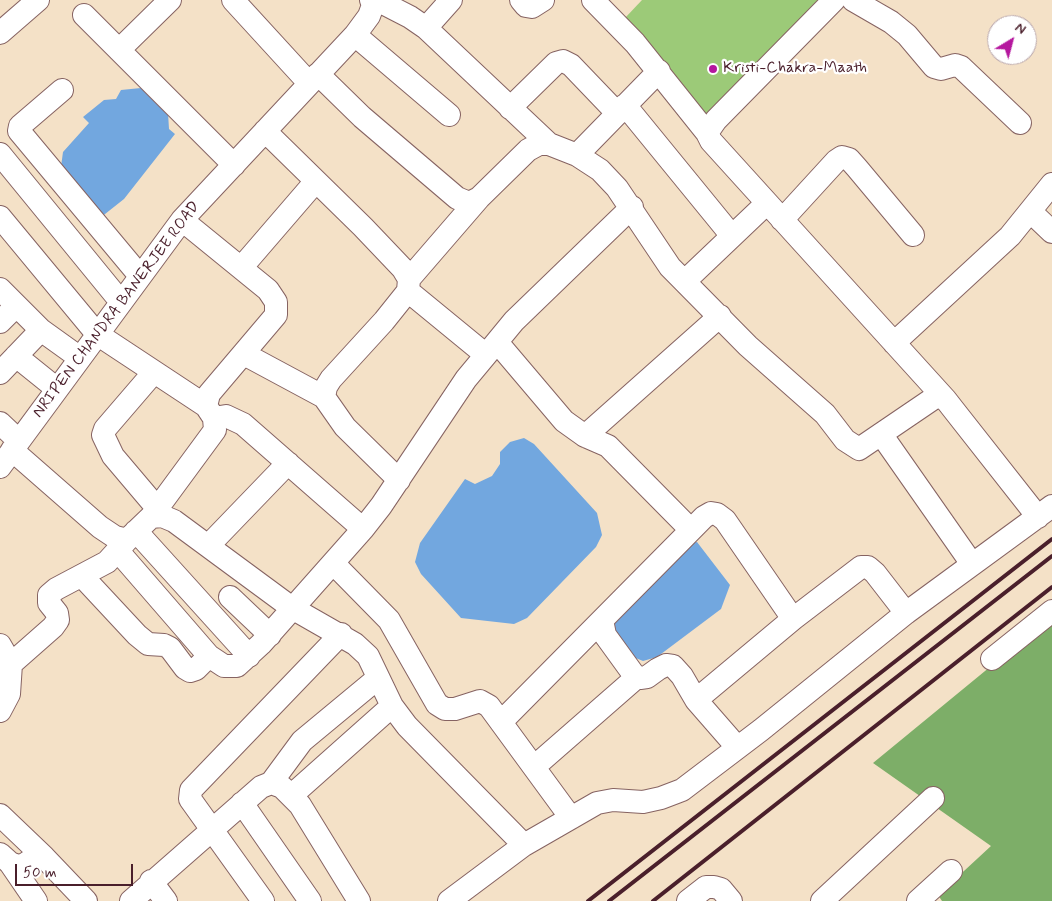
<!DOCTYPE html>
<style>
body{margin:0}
#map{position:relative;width:1052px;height:901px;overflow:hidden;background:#f4e1c7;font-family:Mynerve,sans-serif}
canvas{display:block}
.north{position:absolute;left:987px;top:15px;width:50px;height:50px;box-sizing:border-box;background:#fff;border:1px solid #b7a5aa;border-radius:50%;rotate:37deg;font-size:14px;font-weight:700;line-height:20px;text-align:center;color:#4a1f2b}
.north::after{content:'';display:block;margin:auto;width:18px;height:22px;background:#b5179e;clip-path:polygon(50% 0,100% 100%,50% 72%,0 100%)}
.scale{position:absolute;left:15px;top:864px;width:118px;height:22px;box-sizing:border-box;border:2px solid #4a1f2b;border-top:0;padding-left:6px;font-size:15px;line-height:18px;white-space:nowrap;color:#4a1f2b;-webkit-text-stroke:4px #fff;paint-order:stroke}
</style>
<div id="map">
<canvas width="1052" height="901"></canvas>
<div class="north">N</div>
<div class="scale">50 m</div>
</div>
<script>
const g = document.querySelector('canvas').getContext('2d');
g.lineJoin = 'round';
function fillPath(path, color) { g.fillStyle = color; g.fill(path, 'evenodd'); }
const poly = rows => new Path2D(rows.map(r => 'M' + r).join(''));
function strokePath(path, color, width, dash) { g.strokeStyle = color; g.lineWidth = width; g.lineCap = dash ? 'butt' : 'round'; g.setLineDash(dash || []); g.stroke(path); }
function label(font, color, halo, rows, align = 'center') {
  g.font = font + ' Mynerve,sans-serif'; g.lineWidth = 4.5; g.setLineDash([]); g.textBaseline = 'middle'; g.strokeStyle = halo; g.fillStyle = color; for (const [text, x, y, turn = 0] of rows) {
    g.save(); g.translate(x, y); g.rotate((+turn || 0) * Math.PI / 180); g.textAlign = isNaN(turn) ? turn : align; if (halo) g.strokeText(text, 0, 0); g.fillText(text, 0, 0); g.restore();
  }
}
const green = poly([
 [642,0,825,0,709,121,625,18]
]);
const forest = poly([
 [1052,616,1052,901,942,901,938,895,991,846,873,763]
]);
const water = poly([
 [141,88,168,113,169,129,175,134,124,199,100,218,60,174,63,152,89,123,83,117,104,100,116,99,121,90],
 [524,438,534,444,597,513,602,535,596,547,527,618,514,624,461,618,421,574,415,562,420,543,465,479,475,484,492,476,500,464,500,452,510,442],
 [697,542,730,585,721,609,657,657,643,661,621,652,613,630,612,614,681,545]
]);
const minor = poly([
 [233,0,309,83],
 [377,0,410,17,426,28,549,144],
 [521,0,526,6,532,7,543,0],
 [593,0,635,43,707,133],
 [834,0,716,120,707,133,711,141,946,400],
 [853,0,891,22,907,35,934,67,941,69,955,65,961,67,1020,123],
 [84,15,234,165],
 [426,28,451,0],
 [0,33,38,0],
 [355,35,449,115],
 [119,50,170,0],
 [318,74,362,117,457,198,469,203,479,198,528,150,539,144,549,144,577,155,600,170,617,188,670,267,748,346,825,414,845,440,859,449,937,396,946,400,953,409,1038,517],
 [62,90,20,126,19,131,140,276],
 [625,105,732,236],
 [510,108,556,63,563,61,571,65,617,113],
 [265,131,363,227,403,269,409,279,408,291,384,321,331,379,326,387,324,397,345,427,399,480],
 [0,154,121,302],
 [577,155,659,71],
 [1031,212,1052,232],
 [0,217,97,334,206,406],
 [782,220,836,161,842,157,849,159,857,168,913,235],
 [241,268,316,181],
 [409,279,479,198],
 [685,281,767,203],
 [0,289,41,330,80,358],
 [408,291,486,355],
 [0,322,16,306],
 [497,342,564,421,585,436,608,446,691,530],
 [894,343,1010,236,1052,184],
 [244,354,324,397],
 [16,356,57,389],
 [154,372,105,429,103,435,113,456,157,508],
 [0,373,41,330],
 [214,418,226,416,243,424,363,529],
 [0,423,19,441],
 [881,434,972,564],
 [585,436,720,316],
 [12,450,100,527,115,537,127,540,151,517,162,516,174,521,292,608,355,644,368,656,392,706,407,726,524,845],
 [0,467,182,220,355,35,369,16,373,5,371,0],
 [151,517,215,430,214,418,206,406,209,394,276,315,276,302,268,290,182,220],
 [136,531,249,656],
 [208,546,288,463],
 [118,551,209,656,224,666,237,666,261,644,363,529,381,506,466,379,486,355,514,321,632,207],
 [333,563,389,620,437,704,445,709,455,709,480,701,489,706,571,818],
 [82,576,137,635,148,644,164,645,170,648,185,668,190,671,196,669,209,656],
 [230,597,270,635],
 [0,645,11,664,9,694,0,711],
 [992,659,1052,611],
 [11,664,53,627,58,620,57,613,49,603,49,595,56,589,107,562,127,540],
 [696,700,793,619,861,567,868,567,875,573,906,613],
 [502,721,602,620],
 [737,747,696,700,682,676,673,666,666,665,658,669,647,677,640,678,634,675,605,635,602,620,704,517,711,513,717,514,725,520,793,619],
 [534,767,637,677],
 [271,783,302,741,378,678],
 [292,795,392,706],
 [242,803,310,901],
 [0,815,44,857],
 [0,854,10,863,18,866,25,864,35,857,44,857,86,901],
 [10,863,36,901],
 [151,881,166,901],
 [131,901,261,787,271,783,282,787,300,805,359,901],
 [263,901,190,799,191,790,341,634],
 [449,901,524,845,597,803,613,800,643,802,661,798,682,790,761,730,906,613,1052,506],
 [688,901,706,887,714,887,721,889,731,901],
 [822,901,933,798],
 [918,901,951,871]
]);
const rail = poly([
 [588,901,1052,539],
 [609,901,1052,556],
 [653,901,1052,587]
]);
const markers = [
 [713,69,5,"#b5179e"]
];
const poiNames = [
 ["Kristi-Chakra-Maath",723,69]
];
const streetNames = [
 ["NRIPEN CHANDRA BANERJEE ROAD",117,310,-53]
];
fillPath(green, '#9cca78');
fillPath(forest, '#7dae68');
fillPath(water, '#72a7df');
strokePath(minor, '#866362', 24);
strokePath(minor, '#fff', 22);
strokePath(rail, '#4a1f2b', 4);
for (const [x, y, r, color] of markers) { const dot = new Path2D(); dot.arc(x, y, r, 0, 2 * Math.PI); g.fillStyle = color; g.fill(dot); strokePath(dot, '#fff', 2); }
label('16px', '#4a1f2b', '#fff', poiNames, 'left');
label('16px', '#4a1f2b', '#fff', streetNames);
</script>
